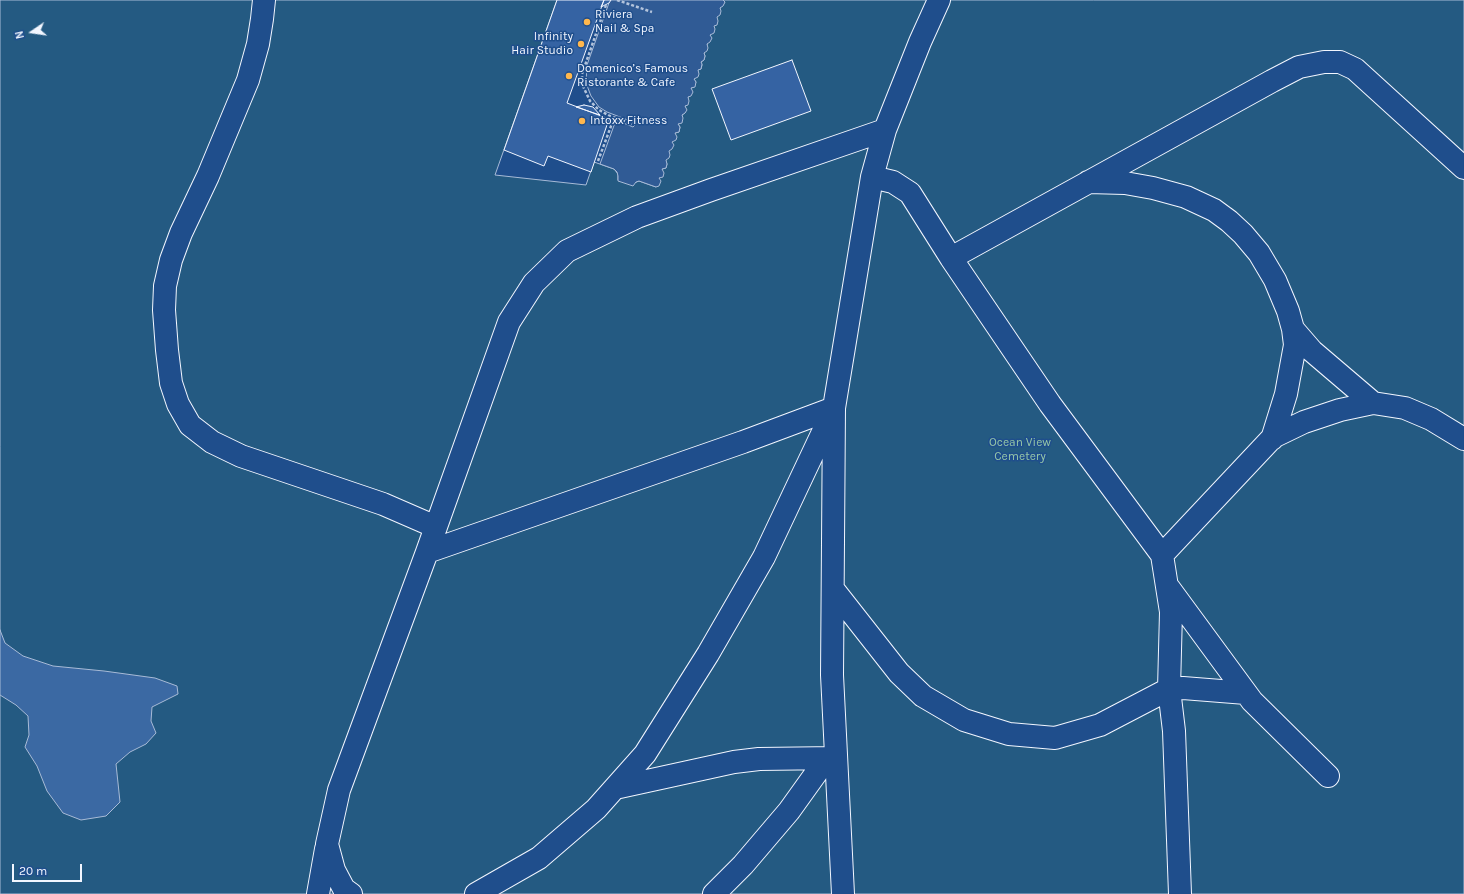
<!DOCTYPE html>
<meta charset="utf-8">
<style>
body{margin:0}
#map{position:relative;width:1464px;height:894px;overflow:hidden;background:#1f4e8c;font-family:Karla,sans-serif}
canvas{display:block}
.north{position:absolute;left:12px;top:12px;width:40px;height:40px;-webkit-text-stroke:3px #1f4e8c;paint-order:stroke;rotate:257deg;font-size:11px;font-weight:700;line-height:16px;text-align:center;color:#f2f6ff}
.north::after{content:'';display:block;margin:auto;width:14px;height:18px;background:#f2f6ff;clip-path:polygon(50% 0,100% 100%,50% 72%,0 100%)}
.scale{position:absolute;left:12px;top:864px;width:70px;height:18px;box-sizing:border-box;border:2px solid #f2f6ff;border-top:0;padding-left:5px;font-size:12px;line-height:14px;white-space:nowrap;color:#f2f6ff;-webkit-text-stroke:3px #1f4e8c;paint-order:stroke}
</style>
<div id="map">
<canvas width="1464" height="894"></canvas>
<div class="north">N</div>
<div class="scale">20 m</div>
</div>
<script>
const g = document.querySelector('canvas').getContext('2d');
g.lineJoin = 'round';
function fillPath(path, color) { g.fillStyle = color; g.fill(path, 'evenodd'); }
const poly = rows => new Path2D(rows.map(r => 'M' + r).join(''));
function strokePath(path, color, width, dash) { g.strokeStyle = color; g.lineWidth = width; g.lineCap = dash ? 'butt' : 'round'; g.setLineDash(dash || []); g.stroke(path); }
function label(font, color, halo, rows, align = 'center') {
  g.font = font + ' Karla,sans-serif'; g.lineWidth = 3; g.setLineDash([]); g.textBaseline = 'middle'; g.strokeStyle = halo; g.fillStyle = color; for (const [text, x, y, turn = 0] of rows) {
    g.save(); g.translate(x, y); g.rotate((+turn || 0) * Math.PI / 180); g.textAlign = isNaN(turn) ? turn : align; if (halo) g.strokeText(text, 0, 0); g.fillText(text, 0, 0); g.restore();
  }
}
const green = poly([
 [0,0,557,0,495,175,586,185,594,162,614,169,618,174,618,180,634,183,639,181,656,187,662,169,666,168,667,164,665,160,675,133,679,132,680,127,678,124,682,115,685,113,686,110,685,106,691,88,694,87,696,82,694,79,697,70,701,69,702,65,701,62,704,60,705,56,704,53,720,8,725,2,723,0,1464,0,1464,894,0,894,0,0]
]);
const parking = poly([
 [610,0,723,0,725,2,723,6,720,8,721,11,720,15,717,17,718,21,717,25,714,26,715,29,714,33,710,35,712,38,710,42,707,44,708,48,707,51,704,53,705,56,704,60,701,62,702,64,701,69,698,70,699,74,698,77,694,79,696,82,695,87,691,88,693,92,691,96,688,97,689,101,688,105,685,106,687,110,685,113,682,115,683,118,682,123,678,124,680,127,679,132,675,133,677,137,676,140,672,142,674,145,672,149,669,151,670,155,669,158,666,160,667,164,666,168,662,169,664,173,663,177,659,178,661,181,659,186,656,187,639,181,636,182,633,186,618,181,618,176,617,172,614,169,600,164,616,120,633,127,635,125,633,122,607,112,599,107,591,96,586,83,587,65,610,0]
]);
const water = poly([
 [0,630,5,643,23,656,53,666,104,671,155,678,177,686,178,694,152,707,151,721,156,733,146,744,130,752,116,764,120,802,106,816,81,820,63,813,47,791,37,766,25,747,29,735,28,716,16,705,0,695,0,630]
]);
const building = poly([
 [557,0,604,0,567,103,609,119,591,172,548,156,544,166,504,150,557,0],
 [604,0,611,0,609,3,601,7,604,0],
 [792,60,811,111,731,140,712,89,792,60],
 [584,105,593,107,600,115,576,107,584,105]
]);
const path = poly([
 [617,0,652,12],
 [606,5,582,74,582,84,590,101,599,110,610,116,632,124],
 [598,161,614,118]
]);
const minor = poly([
 [264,0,262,19,258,44,248,80,208,176,181,233,171,260,165,286,164,310,167,350,171,383,178,404,190,425,212,442,241,456,383,504,436,527],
 [872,177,893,182,910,193,951,258,1050,404,1162,555,1171,612,1169,689,1174,731,1180,894],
 [1088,182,1125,183,1153,188,1186,197,1214,210,1229,221,1243,234,1259,253,1275,280,1288,311,1293,329,1295,345,1286,394,1272,439],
 [951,258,1272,81,1299,67,1324,62,1340,62,1355,69,1464,168],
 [1293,329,1312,351,1373,403],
 [427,552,743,442,834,408],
 [1162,555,1273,437,1304,422,1340,410,1373,403,1405,408,1431,419,1464,439],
 [1169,588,1252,701,1328,776],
 [833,589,899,673,923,696,964,720,1009,734,1055,738,1100,725,1169,689,1183,688,1246,693],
 [615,788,734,762,759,759,836,758],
 [318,894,326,849],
 [351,894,344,889,334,870,327,844,339,790,427,552,509,322,534,283,567,251,637,217,711,190,885,130],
 [476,894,539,858,596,809,645,754,708,654,764,557,831,415],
 [714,894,743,865,789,811,827,758],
 [843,894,832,675,834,408,872,177,885,130,920,42,939,0]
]);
const markers = [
 [587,22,4,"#ffb74d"],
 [581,44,4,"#ffb74d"],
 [569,76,4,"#ffb74d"],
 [582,121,4,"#ffb74d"]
];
const poiNames = [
 ["Riviera",595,15],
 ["Nail & Spa",595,29],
 ["Infinity",573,37,"right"],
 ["Hair Studio",573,51,"right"],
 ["Domenico’s Famous",577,69],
 ["Ristorante & Cafe",577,83],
 ["Intoxx Fitness",590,121]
];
const parkNames = [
 ["Ocean View",1020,443],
 ["Cemetery",1020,457]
];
fillPath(green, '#245a82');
strokePath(green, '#a8bbd7', 1);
fillPath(parking, '#305b95');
strokePath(parking, '#a8bbd7', 1);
fillPath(water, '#3b69a3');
strokePath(water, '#a8bbd7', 1);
fillPath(building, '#3563a3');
strokePath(building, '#f2f6ff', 1);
strokePath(minor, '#f2f6ff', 24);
strokePath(path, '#b3c4dc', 2.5, [3, 2]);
strokePath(minor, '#1f4e8c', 22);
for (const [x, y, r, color] of markers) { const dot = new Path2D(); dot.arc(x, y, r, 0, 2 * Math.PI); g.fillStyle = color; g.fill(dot); strokePath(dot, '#1f4e8c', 1.5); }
label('12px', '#f2f6ff', '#1f4e8c', poiNames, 'left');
label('12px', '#97c8a6', '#1f4e8c', parkNames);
</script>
